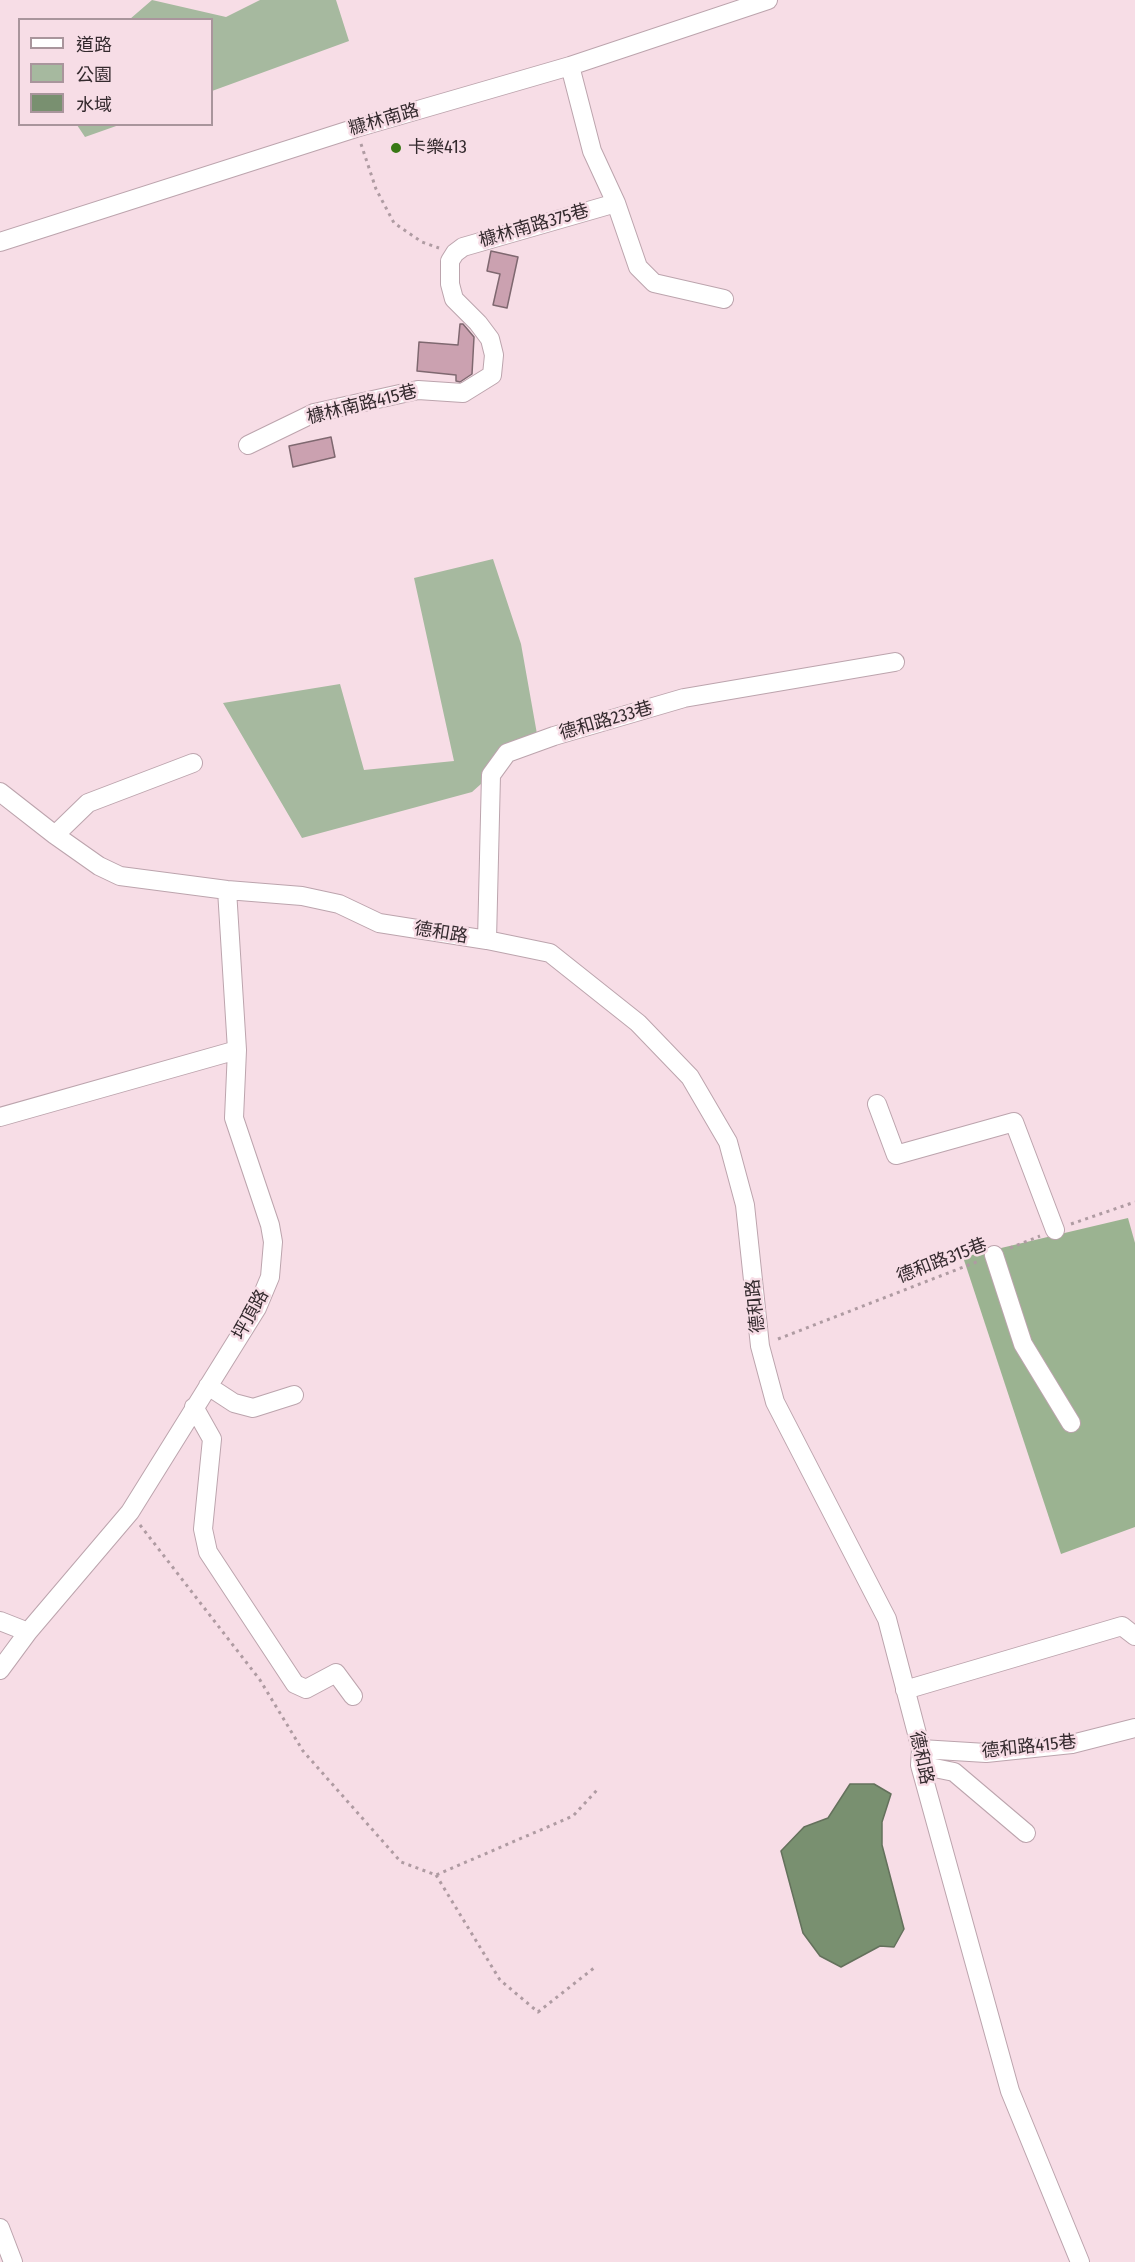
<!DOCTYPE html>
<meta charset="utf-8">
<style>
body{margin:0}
#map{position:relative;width:1135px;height:2262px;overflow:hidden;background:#f7dde6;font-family:"Fira Sans Condensed","Noto Sans TC",sans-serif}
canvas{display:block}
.legend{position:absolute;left:18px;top:18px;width:195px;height:108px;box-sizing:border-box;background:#f7dde6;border:2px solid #a9959c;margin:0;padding:8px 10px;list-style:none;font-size:18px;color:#342a2e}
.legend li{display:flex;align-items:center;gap:12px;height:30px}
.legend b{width:30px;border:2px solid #a9959c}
</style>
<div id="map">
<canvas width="1135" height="2262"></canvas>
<ul class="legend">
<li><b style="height:8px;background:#fff"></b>道路</li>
<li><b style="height:16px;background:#a6b99f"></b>公園</li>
<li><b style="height:16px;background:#799070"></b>水域</li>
</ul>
</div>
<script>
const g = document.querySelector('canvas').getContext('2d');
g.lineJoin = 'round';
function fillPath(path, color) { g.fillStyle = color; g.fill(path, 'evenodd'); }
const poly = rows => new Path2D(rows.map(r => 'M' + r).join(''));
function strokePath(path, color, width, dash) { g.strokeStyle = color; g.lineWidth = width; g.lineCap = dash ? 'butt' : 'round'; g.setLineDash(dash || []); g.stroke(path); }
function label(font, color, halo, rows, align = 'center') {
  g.font = font + ' "Fira Sans Condensed","Noto Sans TC",sans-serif'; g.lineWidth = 5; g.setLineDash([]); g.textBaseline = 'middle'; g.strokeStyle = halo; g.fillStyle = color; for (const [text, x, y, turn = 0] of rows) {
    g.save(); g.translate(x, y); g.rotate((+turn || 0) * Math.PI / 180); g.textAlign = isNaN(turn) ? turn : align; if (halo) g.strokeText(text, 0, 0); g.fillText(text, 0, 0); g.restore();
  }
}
const green = poly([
 [152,0,226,17,260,0,336,0,349,41,212,91,212,20,130,19],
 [77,125,119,125,85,137],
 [493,559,521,644,537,734,472,792,302,838,223,703,340,684,364,770,454,761,414,578]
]);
const forest = poly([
 [1128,1218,1135,1243,1135,1527,1061,1554,963,1257]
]);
const water = poly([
 [850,1784,874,1784,891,1794,882,1822,882,1845,904,1929,894,1947,880,1946,841,1967,820,1956,803,1933,781,1851,804,1827,828,1818,850,1784]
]);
const building = poly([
 [491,251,518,257,507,308,493,305,500,274,487,271,491,251],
 [460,324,463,324,474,337,472,374,460,382,456,381,456,375,417,371,419,342,458,345,460,324],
 [331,437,335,457,293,467,289,446,331,437]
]);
const path = poly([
 [361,144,376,189,394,223,422,242,439,248],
 [1071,1224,1135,1202],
 [1010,1248,1040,1236],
 [778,1339,979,1261],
 [140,1525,260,1680,303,1751,401,1862,436,1875,573,1816,597,1790],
 [436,1875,500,1980,538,2012,594,1968]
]);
const minor = poly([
 [570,66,592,151,616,203,638,267,654,283,724,299],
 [0,242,356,128,570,66,768,0],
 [248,445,314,413,418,390,463,393,492,375,494,355,490,339,478,323,454,299,450,284,450,261,455,253,463,247,616,203],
 [0,792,55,835,99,866,120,876,227,890,302,896,339,904,379,923,487,940,550,953,638,1023,690,1077,728,1142,745,1205,760,1346,775,1402,887,1619,921,1749,920,1765,1010,2091,1080,2262],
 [55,835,88,803,193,763],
 [487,940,491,775,507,753,554,736,684,698,895,662],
 [877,1104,896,1155,1014,1122,1055,1230],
 [0,1117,237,1050],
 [994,1255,1023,1344,1071,1423],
 [208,1386,234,1403,253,1408,294,1395],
 [194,1407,212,1439,203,1529,208,1552,295,1684,306,1689,336,1673,353,1696],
 [0,1621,28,1632],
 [0,1670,28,1632,130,1512,257,1308,270,1277,273,1242,270,1225,234,1118,237,1050,227,890],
 [905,1690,1122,1626,1135,1636],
 [921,1749,986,1753,1072,1744,1135,1728],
 [920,1765,954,1772,1026,1833],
 [0,2228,13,2262]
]);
const markers = [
 [396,148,6,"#387814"]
];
const streetNames = [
 ["糠林南路",384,120,-16],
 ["槺林南路375巷",534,226,-16],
 ["槺林南路415巷",362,405,-14],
 ["德和路233巷",606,721,-16],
 ["德和路",441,933,9],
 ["德和路315巷",942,1261,-21],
 ["德和路",756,1306,-96],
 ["坪頂路",251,1315,-61],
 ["德和路415巷",1029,1747,-6],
 ["德和路",921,1758,78]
];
const poiNames = [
 ["卡樂413",408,148]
];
fillPath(green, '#a6b99f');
fillPath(forest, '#9bb391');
fillPath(water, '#799070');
strokePath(water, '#64715c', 1.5);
fillPath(building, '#cba1b0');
strokePath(building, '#7f6870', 1.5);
strokePath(minor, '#bca4ad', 20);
strokePath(path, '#af9ba2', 3, [3, 4.5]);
strokePath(minor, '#fff', 18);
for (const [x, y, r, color] of markers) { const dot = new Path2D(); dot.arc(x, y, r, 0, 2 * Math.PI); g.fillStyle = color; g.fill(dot); strokePath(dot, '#f7dde6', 2); }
label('18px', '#342a2e', '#f7dde6', streetNames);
label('18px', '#342a2e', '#f7dde6', poiNames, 'left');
</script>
